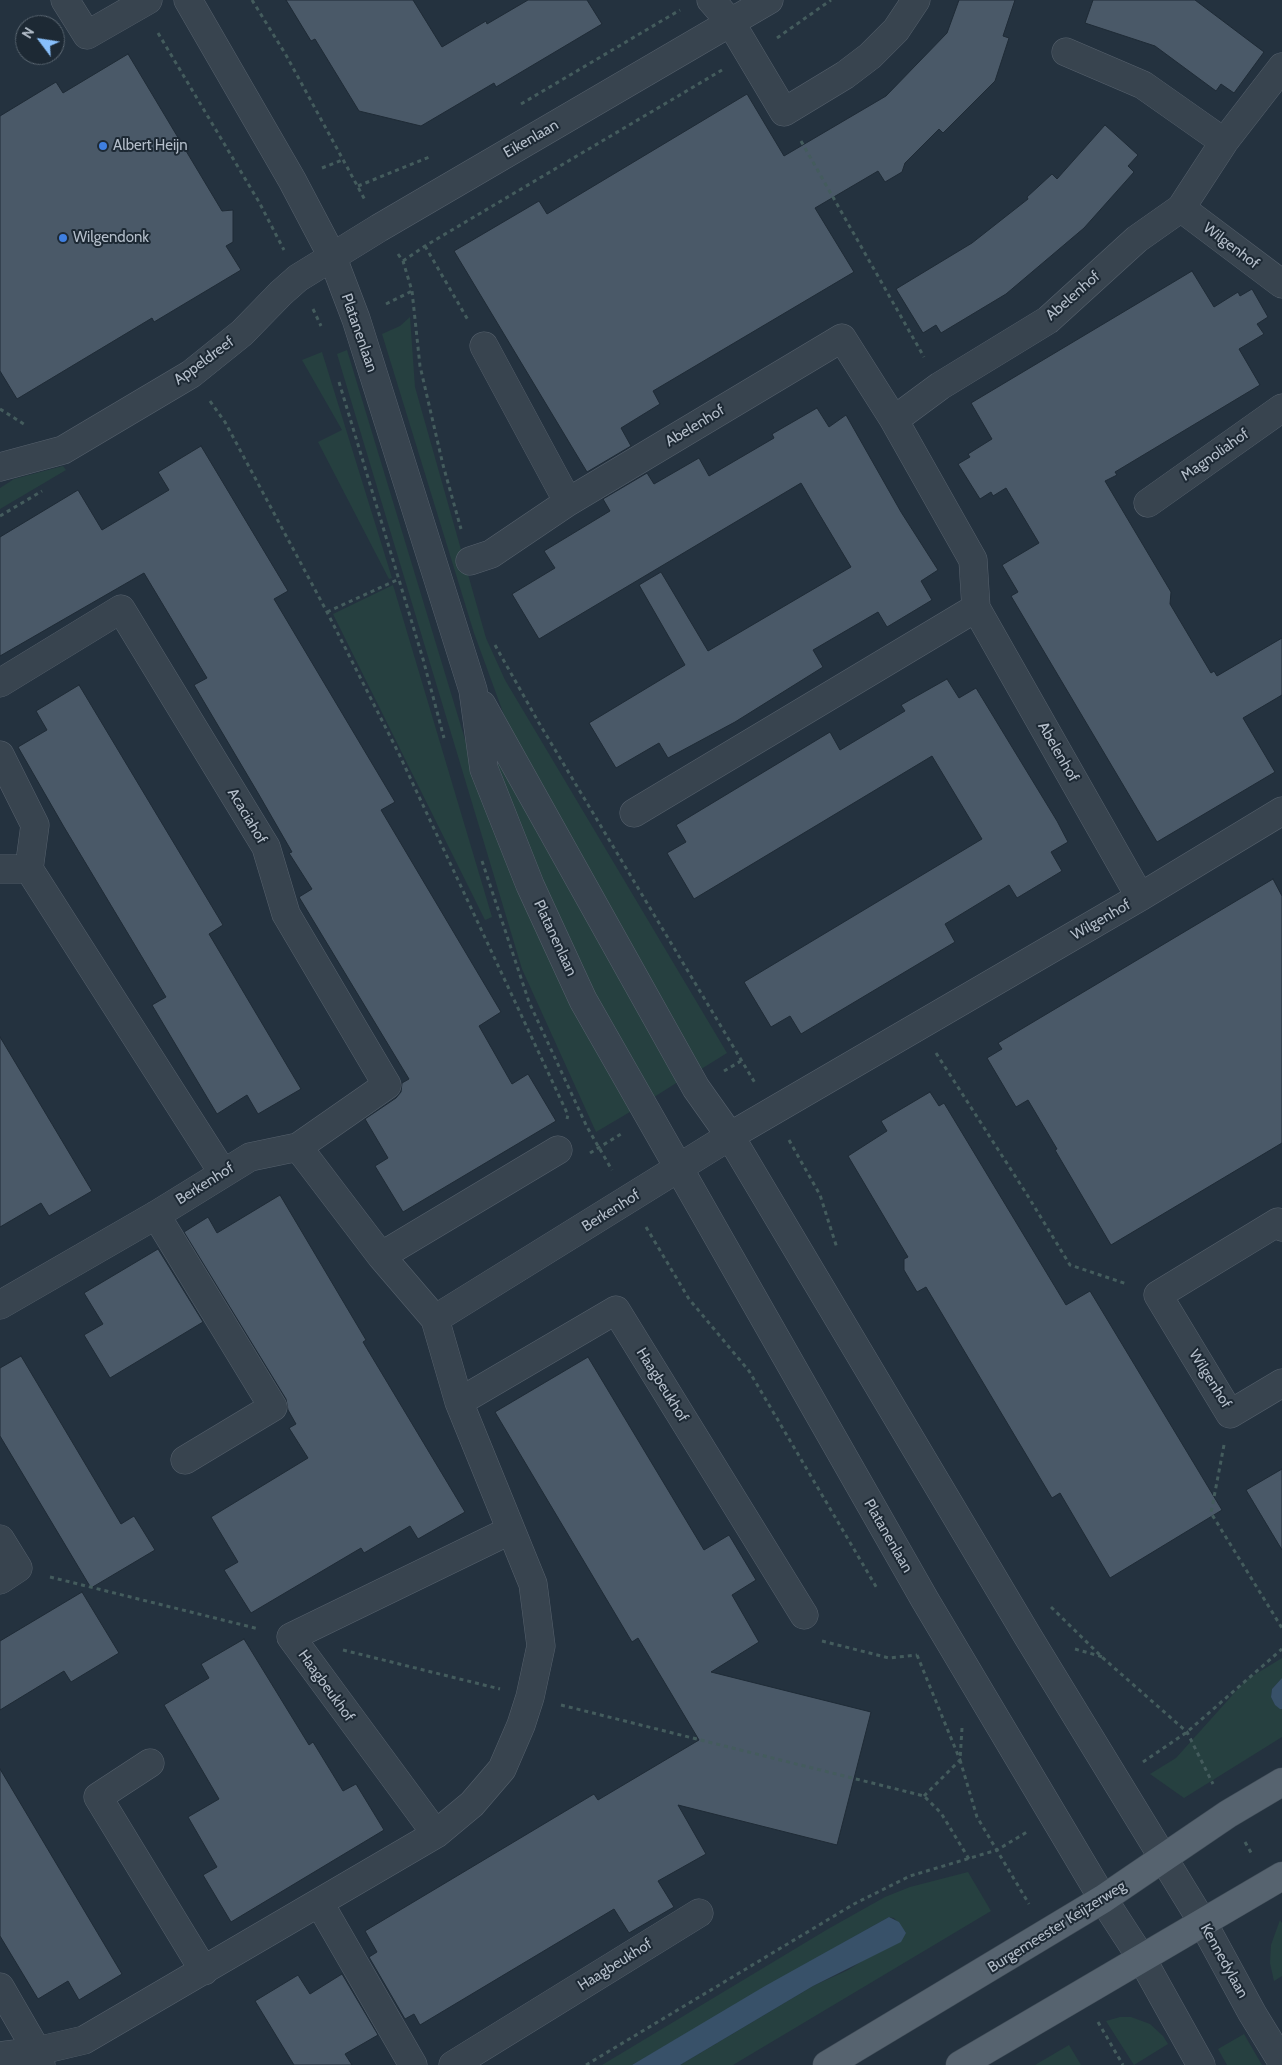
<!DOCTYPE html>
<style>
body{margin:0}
#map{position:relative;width:1282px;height:2065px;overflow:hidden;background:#24323f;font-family:Cabin,sans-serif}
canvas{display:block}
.north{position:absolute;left:15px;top:15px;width:50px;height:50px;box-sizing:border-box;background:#1d2934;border:1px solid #596570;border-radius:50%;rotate:301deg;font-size:14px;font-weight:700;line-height:20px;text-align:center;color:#b4beca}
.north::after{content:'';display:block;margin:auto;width:18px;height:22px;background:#88bffb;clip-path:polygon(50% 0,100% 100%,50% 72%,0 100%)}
</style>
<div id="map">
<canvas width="1282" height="2065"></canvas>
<div class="north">N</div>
</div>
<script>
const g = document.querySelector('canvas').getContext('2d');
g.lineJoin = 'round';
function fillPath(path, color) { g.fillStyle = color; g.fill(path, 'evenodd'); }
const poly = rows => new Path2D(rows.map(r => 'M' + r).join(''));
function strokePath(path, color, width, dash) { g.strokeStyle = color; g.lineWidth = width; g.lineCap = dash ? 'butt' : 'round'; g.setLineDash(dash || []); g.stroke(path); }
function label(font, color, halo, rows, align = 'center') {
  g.font = font + ' Cabin,sans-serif'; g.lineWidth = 4; g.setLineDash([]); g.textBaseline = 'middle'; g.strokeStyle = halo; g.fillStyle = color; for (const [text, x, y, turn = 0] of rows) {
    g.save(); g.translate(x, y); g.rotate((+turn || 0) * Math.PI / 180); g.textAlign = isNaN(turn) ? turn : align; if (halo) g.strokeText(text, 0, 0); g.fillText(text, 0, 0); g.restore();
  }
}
const green = poly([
 [410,317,415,387,486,638,505,680,727,1053,698,1071,547,811,504,715,474,633,382,334,400,326],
 [347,350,467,746,492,818,635,1109,596,1132,522,969,337,354],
 [322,352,392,578,389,579,318,442,342,430,302,360],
 [63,466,66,470,0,509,0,488,14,479],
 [393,585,492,917,485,920,333,614],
 [501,758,536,831,681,1080,651,1099,593,999,492,760],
 [1282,1658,1282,1678,1272,1689,1271,1697,1275,1705,1282,1709,1282,1737,1184,1798,1150,1774,1176,1758,1246,1680],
 [968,1872,991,1911,733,2065,680,2065,813,1986,848,1970,906,1933,894,1918,889,1917,850,1939,632,2065,602,2065,828,1929,885,1897,910,1887],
 [1280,1920,1282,1923,1282,1976,1274,1981,1270,1963,1271,1945],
 [1120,2017,1131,2017,1150,2024,1163,2036,1168,2044,1134,2065,1106,2021],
 [1244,2034,1262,2065,1227,2065,1218,2049],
 [1069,2045,1081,2065,1035,2065]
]);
const water = poly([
 [1282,1678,1282,1709,1280,1709,1275,1705,1271,1697,1272,1689],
 [889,1917,899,1922,906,1933,901,1942,813,1986,680,2065,632,2065,765,1986]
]);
const building = poly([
 [286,0,413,0,442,47,486,21,487,24,528,0,587,0,602,24,496,87,494,83,421,126,359,111,315,39,311,41,286,0],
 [959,0,1015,0,1003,36,1009,38,995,81,943,133,939,129,905,163,902,172,885,182,878,171,815,208,854,272,653,391,660,404,621,428,631,446,587,472,454,251,539,201,547,214,747,94,784,156,886,96,947,33,959,0],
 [1093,0,1195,0,1264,52,1234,93,1221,84,1216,91,1155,46,1085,23,1093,0],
 [128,54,222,211,233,210,233,242,226,246,241,270,154,322,152,318,17,399,0,371,0,116,56,82,63,93,128,54],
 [1105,125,1138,155,1128,166,1134,172,1084,228,1006,294,941,333,936,325,923,333,896,289,972,243,1028,199,1027,197,1052,174,1057,179,1105,125],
 [1192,271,1214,307,1238,292,1240,296,1252,289,1268,317,1257,324,1264,334,1239,349,1260,385,1115,472,1117,475,1105,481,1171,592,1170,604,1211,673,1214,671,1217,676,1282,638,1282,695,1243,718,1275,772,1157,842,1011,596,1018,592,1002,565,1039,543,1006,488,993,496,991,492,980,499,958,464,970,457,968,454,992,439,971,403,1192,271],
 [817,408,829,427,846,415,901,512,938,570,921,581,932,600,887,627,878,612,813,650,823,667,735,722,668,758,659,743,616,768,589,723,685,665,639,585,661,572,708,651,851,567,815,507,801,483,539,639,512,594,555,568,544,551,610,511,603,499,647,473,654,484,699,458,709,476,774,438,772,434,817,408],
 [201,446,288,591,274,599,395,802,381,810,501,1012,479,1026,512,1084,528,1074,556,1121,403,1212,375,1166,388,1158,365,1119,396,1098,401,1092,402,1083,409,1079,299,897,312,889,289,853,292,852,258,793,194,685,207,678,144,573,0,656,0,537,78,490,102,530,169,490,158,472,201,446],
 [947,679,959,698,976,688,1057,821,1068,842,1051,852,1062,871,1017,898,1009,885,945,924,955,942,801,1034,790,1016,771,1027,744,982,982,839,932,756,694,899,667,853,686,842,676,825,830,732,840,750,905,711,901,705,947,679],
 [79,685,223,925,209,934,301,1089,258,1114,247,1095,217,1114,152,1005,166,997,64,827,18,747,47,730,36,711,79,685],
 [1273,879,1282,896,1282,1143,1111,1245,1055,1150,1057,1149,1028,1100,1016,1107,987,1058,1002,1049,998,1043,1273,879],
 [0,1037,92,1191,49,1216,41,1203,0,1227,0,1037],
 [930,1092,939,1106,944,1103,1066,1305,1090,1291,1222,1510,1110,1578,1060,1493,1052,1498,926,1287,917,1292,904,1270,904,1259,908,1257,848,1156,887,1131,881,1121,930,1092],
 [280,1195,366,1340,363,1342,465,1512,418,1539,410,1526,364,1553,361,1548,251,1613,224,1570,238,1562,211,1517,308,1458,289,1428,296,1424,288,1410,286,1399,184,1232,208,1217,217,1233,280,1195],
 [158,1249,203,1322,110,1378,84,1335,103,1324,84,1293,158,1249],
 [21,1356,121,1524,134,1516,155,1550,91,1588,0,1436,0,1368,21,1356],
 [588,1357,704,1550,729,1535,756,1580,732,1595,759,1642,711,1672,871,1712,837,1845,678,1805,706,1854,658,1881,674,1907,629,1933,614,1909,420,2025,414,2014,405,2019,369,1957,377,1952,365,1931,594,1794,598,1800,699,1740,638,1638,632,1642,495,1412,588,1357],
 [1282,1469,1282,1550,1246,1490,1282,1469],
 [82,1592,119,1653,71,1682,64,1671,0,1710,0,1641,82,1592],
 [244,1639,309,1745,313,1742,343,1791,356,1784,384,1830,231,1922,203,1875,217,1867,188,1817,219,1799,164,1705,209,1678,201,1664,244,1639],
 [0,1769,122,1974,79,2000,68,1981,38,1999,0,1936,0,1769],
 [342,1974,378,2035,345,2054,352,2065,294,2065,255,2001,298,1975,310,1994,342,1974]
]);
const path = poly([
 [252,0,286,55,365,200],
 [158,33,259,202,284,250],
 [777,38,831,0],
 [521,104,680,10],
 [801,141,924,357],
 [322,168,342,160],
 [358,186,432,156],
 [425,246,468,320],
 [398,254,403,261,412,291,420,366,443,465,461,529],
 [403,261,425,246,722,70],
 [386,304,412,291],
 [313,309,321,326],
 [339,382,423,659,444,738],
 [210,401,225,422,327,612,399,754,568,1115,567,1119],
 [0,409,27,426],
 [0,516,42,491],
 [327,612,399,579],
 [495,645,539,723,755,1083],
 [482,861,529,1002,587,1127,612,1170],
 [936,1053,1026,1193,1070,1265,1127,1284],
 [724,1071,741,1061],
 [789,1140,820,1195,837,1248],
 [590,1153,621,1134],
 [646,1227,689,1299,749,1371,878,1590],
 [1224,1445,1211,1513,1282,1628],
 [50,1577,259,1629],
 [1051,1607,1103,1658,1187,1732,1213,1784],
 [822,1641,889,1658,917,1655],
 [1075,1649,1103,1657],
 [343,1650,500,1689],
 [917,1655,960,1760],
 [561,1705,924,1796,941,1813,969,1859],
 [962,1728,960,1760,977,1817,1029,1904],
 [1143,1762,1187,1732,1282,1649],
 [924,1796,959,1761],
 [1245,1842,1253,1856],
 [1098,2022,1123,2065],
 [586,2065,854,1904,910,1876,997,1850,1027,1832]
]);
const minor = poly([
 [65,0,87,35,148,0],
 [188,0,292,180,332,256,356,319,473,690,484,769,530,885,583,1000,925,1600,1103,1899,1142,1959,1201,2065],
 [711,0,731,23,784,112,845,75,870,56,896,30,916,0],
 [1066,52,1143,85,1224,142],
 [1181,208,1282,284],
 [484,346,568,502,842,338,894,420,973,560,976,608,1140,897],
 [894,420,940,386,1048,320,1137,239,1181,208,1224,142,1282,67],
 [0,467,63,450,191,374,242,333,281,293,298,278,379,228,769,0],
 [1148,503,1282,408],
 [470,561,491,554,568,502],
 [0,683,121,609,266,847,286,914,387,1085,298,1147],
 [482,705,696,1088,730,1136,1027,1635,1203,1923,1252,2013,1282,2062],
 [0,755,35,825,29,869],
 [634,813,976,608],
 [0,869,29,869,223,1173],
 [156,1215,273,1407,185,1460],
 [1282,1227,1278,1222,1158,1295,1230,1414,1282,1383],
 [381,1256,558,1150],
 [0,1305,156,1215,250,1157,298,1147,381,1256,435,1319,730,1136,1140,897,1282,811],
 [459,1402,616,1310,804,1615],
 [0,1539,18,1568,0,1580],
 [150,1763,98,1797,204,1971],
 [436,1834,291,1637,511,1530],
 [320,1904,413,2065],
 [0,1987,37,2051,41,2065],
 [0,2056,37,2051,84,2040,436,1834,472,1804,502,1769,521,1725,530,1697,541,1646,533,1584,459,1402,435,1319],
 [453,2065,699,1913]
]);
const major = poly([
 [827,2065,1103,1899,1228,1814,1282,1782],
 [960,2065,1282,1876]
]);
const markers = [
 [103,146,5,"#3f7fe0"],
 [63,238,5,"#3f7fe0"]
];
const streetNames = [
 ["Eikenlaan",531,139,-30],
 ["Wilgenhof",1231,246,37],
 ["Abelenhof",1073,296,-41],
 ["Platanenlaan",359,333,71],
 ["Appeldreef",204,361,-36],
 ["Abelenhof",695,426,-31],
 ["Magnoliahof",1215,455,-35],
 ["Abelenhof",1058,752,60],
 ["Acaciahof",247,816,59],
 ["Wilgenhof",1101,920,-30],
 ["Platanenlaan",555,938,65],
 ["Berkenhof",205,1184,-32],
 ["Berkenhof",611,1211,-32],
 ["Wilgenhof",1210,1379,58],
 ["Haagbeukhof",662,1385,58],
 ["Platanenlaan",888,1536,60],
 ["Haagbeukhof",326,1686,54],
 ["Burgemeester Keijzerweg",1057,1927,-32],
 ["Kennedylaan",1224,1961,61],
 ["Haagbeukhof",615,1965,-32]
];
const poiNames = [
 ["Albert Heijn",113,146],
 ["Wilgendonk",73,238]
];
fillPath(green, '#264040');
fillPath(water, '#385169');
fillPath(building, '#4a5968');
strokePath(building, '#1f2b36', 1);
strokePath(minor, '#56616d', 29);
strokePath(major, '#414d58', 29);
strokePath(path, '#445c5d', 3, [4, 4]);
strokePath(minor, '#38444f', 28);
strokePath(major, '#56636f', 28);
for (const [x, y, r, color] of markers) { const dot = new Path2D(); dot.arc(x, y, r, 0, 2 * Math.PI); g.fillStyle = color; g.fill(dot); strokePath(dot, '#1d2934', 2); }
label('15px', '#b4beca', '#1d2934', streetNames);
label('15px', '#b4beca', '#1d2934', poiNames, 'left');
</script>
